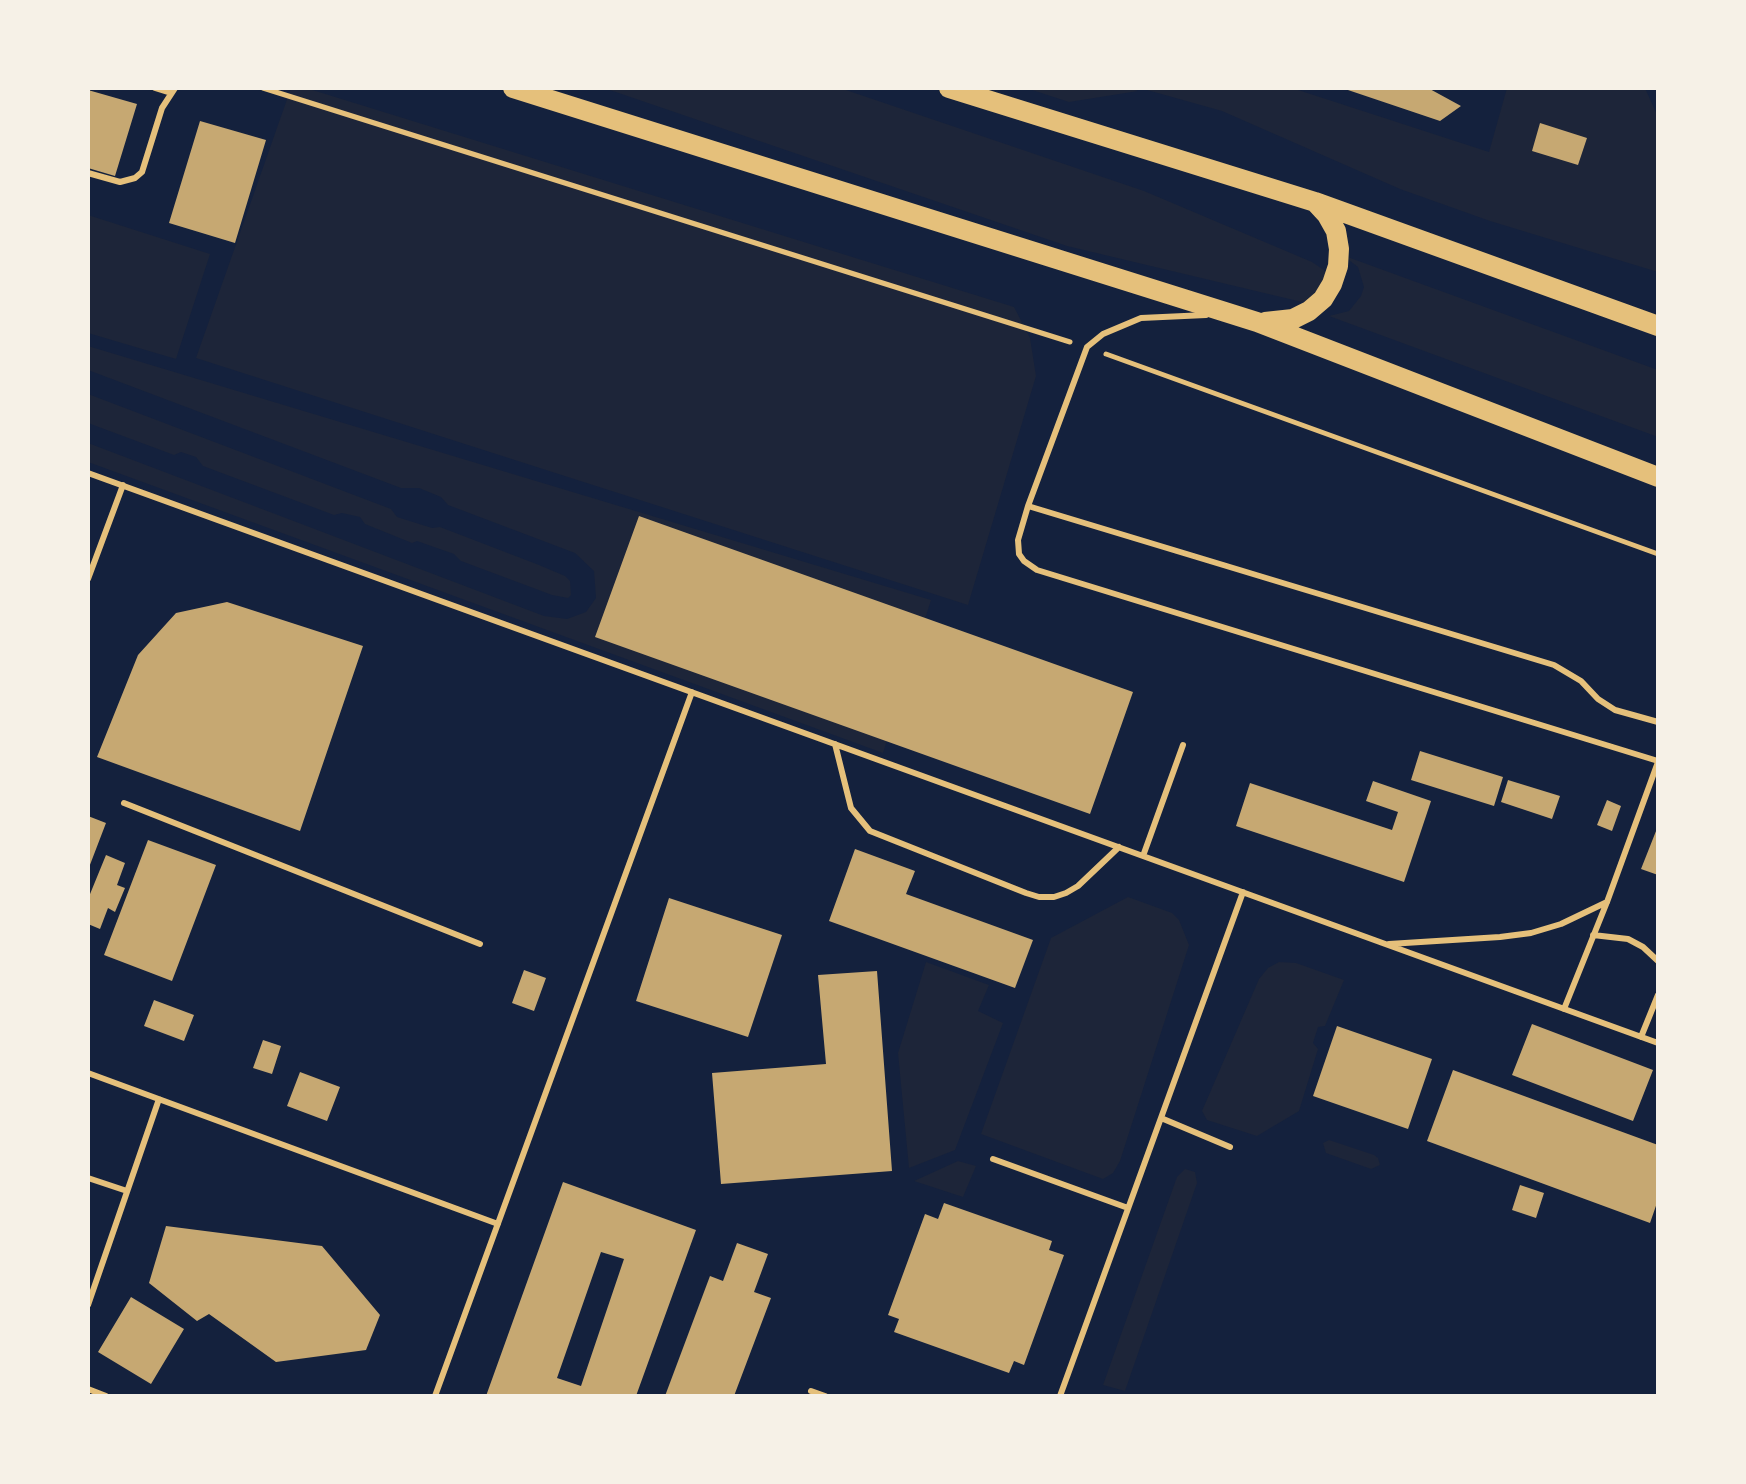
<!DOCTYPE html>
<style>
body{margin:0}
#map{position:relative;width:1746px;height:1484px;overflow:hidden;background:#14213d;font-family:"Titillium Web",sans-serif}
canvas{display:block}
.frame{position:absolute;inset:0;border:90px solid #f6f1e7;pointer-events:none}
</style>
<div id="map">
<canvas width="1746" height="1484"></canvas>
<div class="frame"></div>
</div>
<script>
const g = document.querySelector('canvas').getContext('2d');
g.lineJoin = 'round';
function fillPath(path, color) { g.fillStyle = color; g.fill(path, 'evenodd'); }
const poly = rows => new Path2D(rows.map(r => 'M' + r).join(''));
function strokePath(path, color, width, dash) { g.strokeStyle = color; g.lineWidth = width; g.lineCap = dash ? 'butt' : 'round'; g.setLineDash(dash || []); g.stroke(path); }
const green = poly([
 [291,88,306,88,1014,307,1030,338,1036,376,968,605,196,358],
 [604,88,840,88,1144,191,1312,262,1324,270,1327,277,1309,303,1302,302,1067,246],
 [1026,88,1128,88,1138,91,1069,102],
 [1140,88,1292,88,1489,152,1507,88,1645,88,1658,117,1658,272,1490,221,1400,189,1222,111],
 [88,215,210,254,176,359,88,333],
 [1342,255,1658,370,1658,437,1329,316,1349,311,1361,296,1364,287,1358,267],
 [88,346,931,600,883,753,88,462,88,443,544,616,567,619,586,612,596,598,594,571,575,553,448,505,441,497,419,488,401,488,88,370],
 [88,394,391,509,397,517,432,528,440,527,539,565,565,576,570,581,571,595,568,598,552,595,461,561,454,554,417,541,412,543,365,524,360,517,342,513,334,515,203,466,196,457,181,452,174,455,88,423],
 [1128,897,1172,913,1179,920,1189,945,1120,1161,1113,1173,1103,1179,981,1134,1051,938],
 [926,962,989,985,978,1011,1003,1023,955,1150,909,1168,898,1053],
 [1279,962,1296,963,1344,980,1325,1026,1318,1027,1313,1043,1318,1049,1299,1111,1257,1136,1207,1120,1202,1111,1259,979,1268,968],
 [1329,1140,1374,1155,1378,1158,1380,1165,1371,1169,1326,1153,1323,1143],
 [958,1161,976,1166,963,1197,914,1181],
 [1185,1169,1195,1172,1197,1183,1125,1391,1103,1385,1177,1177]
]);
const building = poly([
 [1342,88,1428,88,1461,106,1440,121],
 [88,90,137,104,115,176,88,168],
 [200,121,266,140,235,243,169,223],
 [1540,123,1587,138,1578,165,1532,151],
 [639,516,1133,692,1090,814,595,637],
 [227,602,363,646,300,831,97,757,138,655,176,613],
 [1420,751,1503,777,1494,806,1411,780],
 [1508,780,1560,796,1552,819,1501,802],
 [1373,781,1431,801,1404,882,1236,826,1250,783,1392,830,1398,812,1366,801],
 [1607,800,1621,806,1612,831,1597,825],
 [88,816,106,823,88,870],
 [1658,826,1658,875,1641,869],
 [148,840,216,865,172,981,104,955],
 [855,849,915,871,906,894,1033,940,1015,988,829,921],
 [106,855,125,863,117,885,125,888,115,912,108,908,100,929,88,924,88,899],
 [669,898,782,935,748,1037,636,1001],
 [524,970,546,978,534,1011,512,1003],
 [877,971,892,1171,721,1184,712,1073,826,1064,818,975],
 [154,1000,194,1015,184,1041,144,1026],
 [1532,1024,1653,1070,1633,1121,1512,1075],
 [1337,1026,1432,1059,1408,1129,1313,1096],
 [263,1040,281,1046,272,1074,253,1068],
 [1453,1070,1658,1145,1658,1200,1650,1223,1427,1141],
 [300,1072,340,1087,327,1121,287,1106],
 [563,1182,696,1230,636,1396,486,1396],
 [601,1252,624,1259,581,1386,557,1378],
 [1520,1185,1544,1193,1536,1218,1512,1210],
 [944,1203,1052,1241,1049,1250,1064,1255,1024,1365,1014,1361,1009,1373,894,1332,899,1319,888,1315,925,1214,938,1219],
 [166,1226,322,1246,380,1315,366,1350,276,1362,209,1314,197,1321,149,1283],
 [737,1243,768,1254,754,1292,771,1298,734,1396,665,1396,710,1276,723,1281],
 [131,1297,184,1329,151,1384,98,1352]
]);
const path = poly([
 [263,88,1070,342],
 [1106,354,1658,554]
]);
const service = poly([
 [155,88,171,93],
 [88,173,120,182,135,178,142,172,162,108,175,88],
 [1206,315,1141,318,1103,334,1087,347,1028,506,1018,540,1019,554,1024,561,1037,570,1658,761],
 [88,473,1658,1043],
 [1028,506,1554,665,1581,681,1598,699,1615,710,1658,722],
 [88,579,123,485],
 [835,744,851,808,870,831,1026,893,1039,897,1054,897,1066,893,1078,886,1119,847],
 [124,803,480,944],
 [1143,856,1183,745],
 [1593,935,1628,939,1643,947,1658,961],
 [1389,944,1500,937,1531,933,1561,924,1607,902],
 [1564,1009,1607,902,1658,762],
 [1641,1037,1658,995],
 [88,1073,498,1224],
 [1161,1118,1230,1147],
 [993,1159,1128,1208],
 [88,1178,127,1191],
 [88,1305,159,1099],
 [88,1389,106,1396],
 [811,1391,825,1396],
 [435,1396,692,692],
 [1060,1396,1243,892]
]);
const primary = poly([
 [513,88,1257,322,1658,477],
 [949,88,1315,202,1658,326],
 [1265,322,1293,319,1309,311,1323,299,1332,284,1338,266,1339,249,1336,231,1327,215,1315,202]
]);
fillPath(green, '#1d2539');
fillPath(building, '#c6a872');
strokePath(path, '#e5c07b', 5);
strokePath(service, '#e5c07b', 6);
strokePath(primary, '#e5c07b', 20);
</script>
